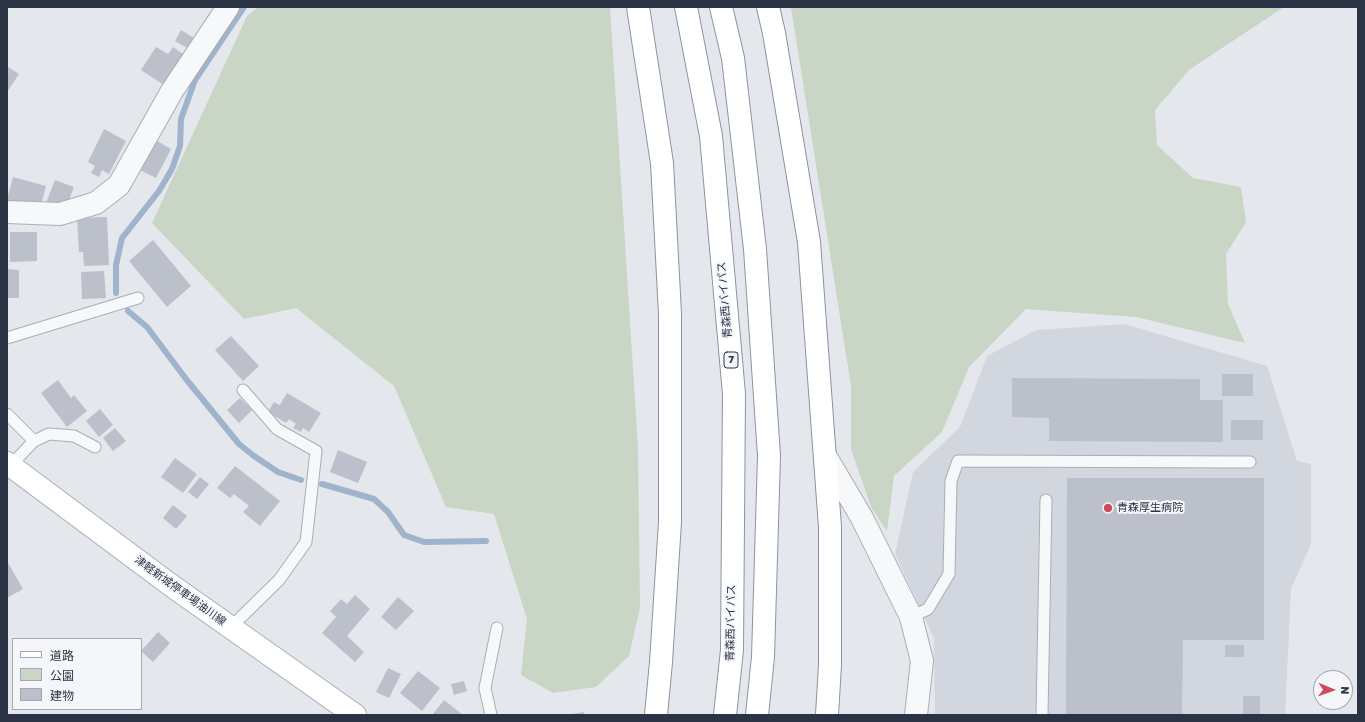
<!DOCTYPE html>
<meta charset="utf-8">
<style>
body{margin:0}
#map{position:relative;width:1365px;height:722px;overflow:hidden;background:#e4e7ec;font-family:Rubik,"Noto Sans JP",sans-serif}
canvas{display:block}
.frame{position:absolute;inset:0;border:8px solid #2b3445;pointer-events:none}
.legend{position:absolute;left:12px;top:638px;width:130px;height:72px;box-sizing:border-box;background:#f4f6f9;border:1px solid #a4a8b1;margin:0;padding:5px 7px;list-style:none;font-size:12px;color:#2b3445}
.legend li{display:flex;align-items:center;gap:8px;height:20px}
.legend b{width:20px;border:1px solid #a4a8b1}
.north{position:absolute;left:1313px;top:670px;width:40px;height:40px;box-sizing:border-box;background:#f4f6f9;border:1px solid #a4a8b1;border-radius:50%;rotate:92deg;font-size:11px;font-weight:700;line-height:16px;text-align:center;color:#2b3445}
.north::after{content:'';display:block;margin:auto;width:14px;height:18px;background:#d1495b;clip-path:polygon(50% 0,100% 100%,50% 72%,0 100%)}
</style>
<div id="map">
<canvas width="1365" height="722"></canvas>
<div class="frame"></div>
<ul class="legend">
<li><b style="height:5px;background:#fff"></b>道路</li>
<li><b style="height:11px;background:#c9d6c5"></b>公園</li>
<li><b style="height:11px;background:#bbc0ca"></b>建物</li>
</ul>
<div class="north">N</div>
</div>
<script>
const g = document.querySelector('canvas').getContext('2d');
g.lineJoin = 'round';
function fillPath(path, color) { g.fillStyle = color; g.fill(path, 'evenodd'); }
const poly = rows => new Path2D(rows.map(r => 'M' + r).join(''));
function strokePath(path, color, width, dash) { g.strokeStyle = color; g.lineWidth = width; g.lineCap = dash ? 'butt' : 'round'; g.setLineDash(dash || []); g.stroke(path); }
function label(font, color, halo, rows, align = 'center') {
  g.font = font + ' Rubik,"Noto Sans JP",sans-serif'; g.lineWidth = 4; g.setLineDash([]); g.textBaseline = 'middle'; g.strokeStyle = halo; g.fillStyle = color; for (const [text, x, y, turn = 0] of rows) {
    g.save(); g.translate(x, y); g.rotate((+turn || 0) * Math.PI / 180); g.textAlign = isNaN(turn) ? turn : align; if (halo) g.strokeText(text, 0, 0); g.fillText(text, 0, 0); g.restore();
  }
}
const built = poly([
 [1124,324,1267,366,1297,461,1311,464,1311,544,1291,589,1285,715,935,715,934,638,895,554,913,472,960,427,987,356,1036,330]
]);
const green = poly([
 [259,7,610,7,638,448,640,608,629,656,596,687,553,693,521,675,527,619,494,514,446,507,394,386,296,308,244,319,152,223,247,16],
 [791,7,1284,7,1189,70,1155,110,1157,145,1193,178,1241,187,1246,222,1226,254,1228,304,1245,343,1136,317,1026,309,969,367,942,432,894,476,887,531,871,507,851,449,851,386]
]);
const stream = poly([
 [116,293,116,265,122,238,159,191,172,169,180,146,181,119,195,80,244,7],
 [128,311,147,327,186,379,239,444,254,456,278,472,301,480],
 [322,484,374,499,388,512,404,535,424,542,486,541]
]);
const building = poly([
 [181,30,197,40,191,50,175,41],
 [156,47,168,54,173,47,186,56,167,87,141,70],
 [8,67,19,74,7,92,7,70],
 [104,129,126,141,109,174,102,170,99,177,91,173,95,166,88,162],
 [152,138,171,149,156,178,136,168],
 [13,177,46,186,40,209,7,200],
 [55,180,74,187,67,205,59,202,57,207,46,203],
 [107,217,109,265,84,266,83,252,79,252,77,218],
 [10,232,37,232,37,261,10,262],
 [153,240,191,286,167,307,129,261],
 [7,269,19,270,19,298,7,298],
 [104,271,106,298,82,299,81,272],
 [231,336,259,366,243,381,215,350],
 [1222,374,1253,374,1253,396,1222,396],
 [1012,378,1200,379,1200,400,1223,400,1223,442,1049,441,1049,418,1012,417],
 [58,380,71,398,74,395,87,411,67,427,41,393],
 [287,393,321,413,309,432,303,428,301,432,293,428,296,424,289,419,286,423,268,412,274,402,280,405],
 [240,398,252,410,239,423,227,410],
 [100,409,113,425,99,437,86,421],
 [1231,420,1263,420,1263,440,1231,440],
 [115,428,126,441,113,451,103,438],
 [338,450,367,462,358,483,330,472],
 [175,458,197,474,183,493,161,477],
 [235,466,280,501,260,526,243,512,249,506,234,494,230,498,217,488],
 [200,477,209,484,197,499,188,492],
 [1067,478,1264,478,1264,640,1183,640,1182,715,1066,715],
 [173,505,187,516,176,529,163,518],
 [7,561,23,589,7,598],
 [355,595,370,609,347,636,364,652,355,662,322,633,336,617,330,611,341,599,347,604],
 [398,597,414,611,396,630,381,617],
 [158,632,170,643,153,662,141,651],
 [1225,645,1244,645,1244,657,1225,657],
 [388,668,401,674,389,698,376,692],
 [418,671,440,688,422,711,400,693],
 [464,681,467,691,454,695,451,684],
 [1243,696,1260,696,1260,715,1243,715],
 [444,700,463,715,432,715],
 [584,712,584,715,572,715,572,714]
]);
const service = poly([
 [7,338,138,298],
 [7,414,34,441],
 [11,465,34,441,49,434,74,436,95,447],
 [911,617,928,609,949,574,951,481,958,461,1250,462],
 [230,628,279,580,306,542,316,451,277,429,243,390],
 [491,715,485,688,497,628],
 [1042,715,1046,500]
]);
const minor = poly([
 [7,212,60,214,96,203,119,185,172,91,228,7],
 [826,457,862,518,911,617,922,661,916,715]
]);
const secondary = poly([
 [7,463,172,586,355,715]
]);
const trunk = poly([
 [638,7,662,163,670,314,670,522,661,662,656,715],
 [686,7,711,136,734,394,732,650,725,715],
 [721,7,733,58,755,249,769,456,763,657,757,715],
 [768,7,774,33,809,242,830,527,830,665,827,715]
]);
const markers = [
 [1108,508,5,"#d1495b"]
];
const shields = [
 [731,360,14]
];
const shieldNames = [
 ["7",731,360]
];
const streetNames = [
 ["青森西バイパス",725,300,-95],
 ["津軽新城停車場油川線",180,591,36],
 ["青森西バイパス",731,623,-89]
];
const poiNames = [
 ["青森厚生病院",1117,508]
];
fillPath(built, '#d2d6de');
fillPath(green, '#c9d6c5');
strokePath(stream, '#9fb4cc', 6);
fillPath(building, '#bbc0ca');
strokePath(service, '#a9aeb7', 13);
strokePath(minor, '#a9aeb7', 24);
strokePath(secondary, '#a9aeb7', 24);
strokePath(trunk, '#8b94a3', 24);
strokePath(service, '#f7f8fa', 11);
strokePath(minor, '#f7f8fa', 22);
strokePath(secondary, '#fff', 22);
strokePath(trunk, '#fff', 22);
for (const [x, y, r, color] of markers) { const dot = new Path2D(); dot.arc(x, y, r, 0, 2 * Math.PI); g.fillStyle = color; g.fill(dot); strokePath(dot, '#f4f6f9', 1.5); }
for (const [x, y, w] of shields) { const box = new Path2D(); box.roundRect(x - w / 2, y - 8, w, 16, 3); g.fillStyle = '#f4f6f9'; g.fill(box); strokePath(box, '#2b3445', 1); }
label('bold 10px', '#2b3445', null, shieldNames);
label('11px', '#2b3445', '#f4f6f9', streetNames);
label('11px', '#2b3445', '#f4f6f9', poiNames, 'left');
</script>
